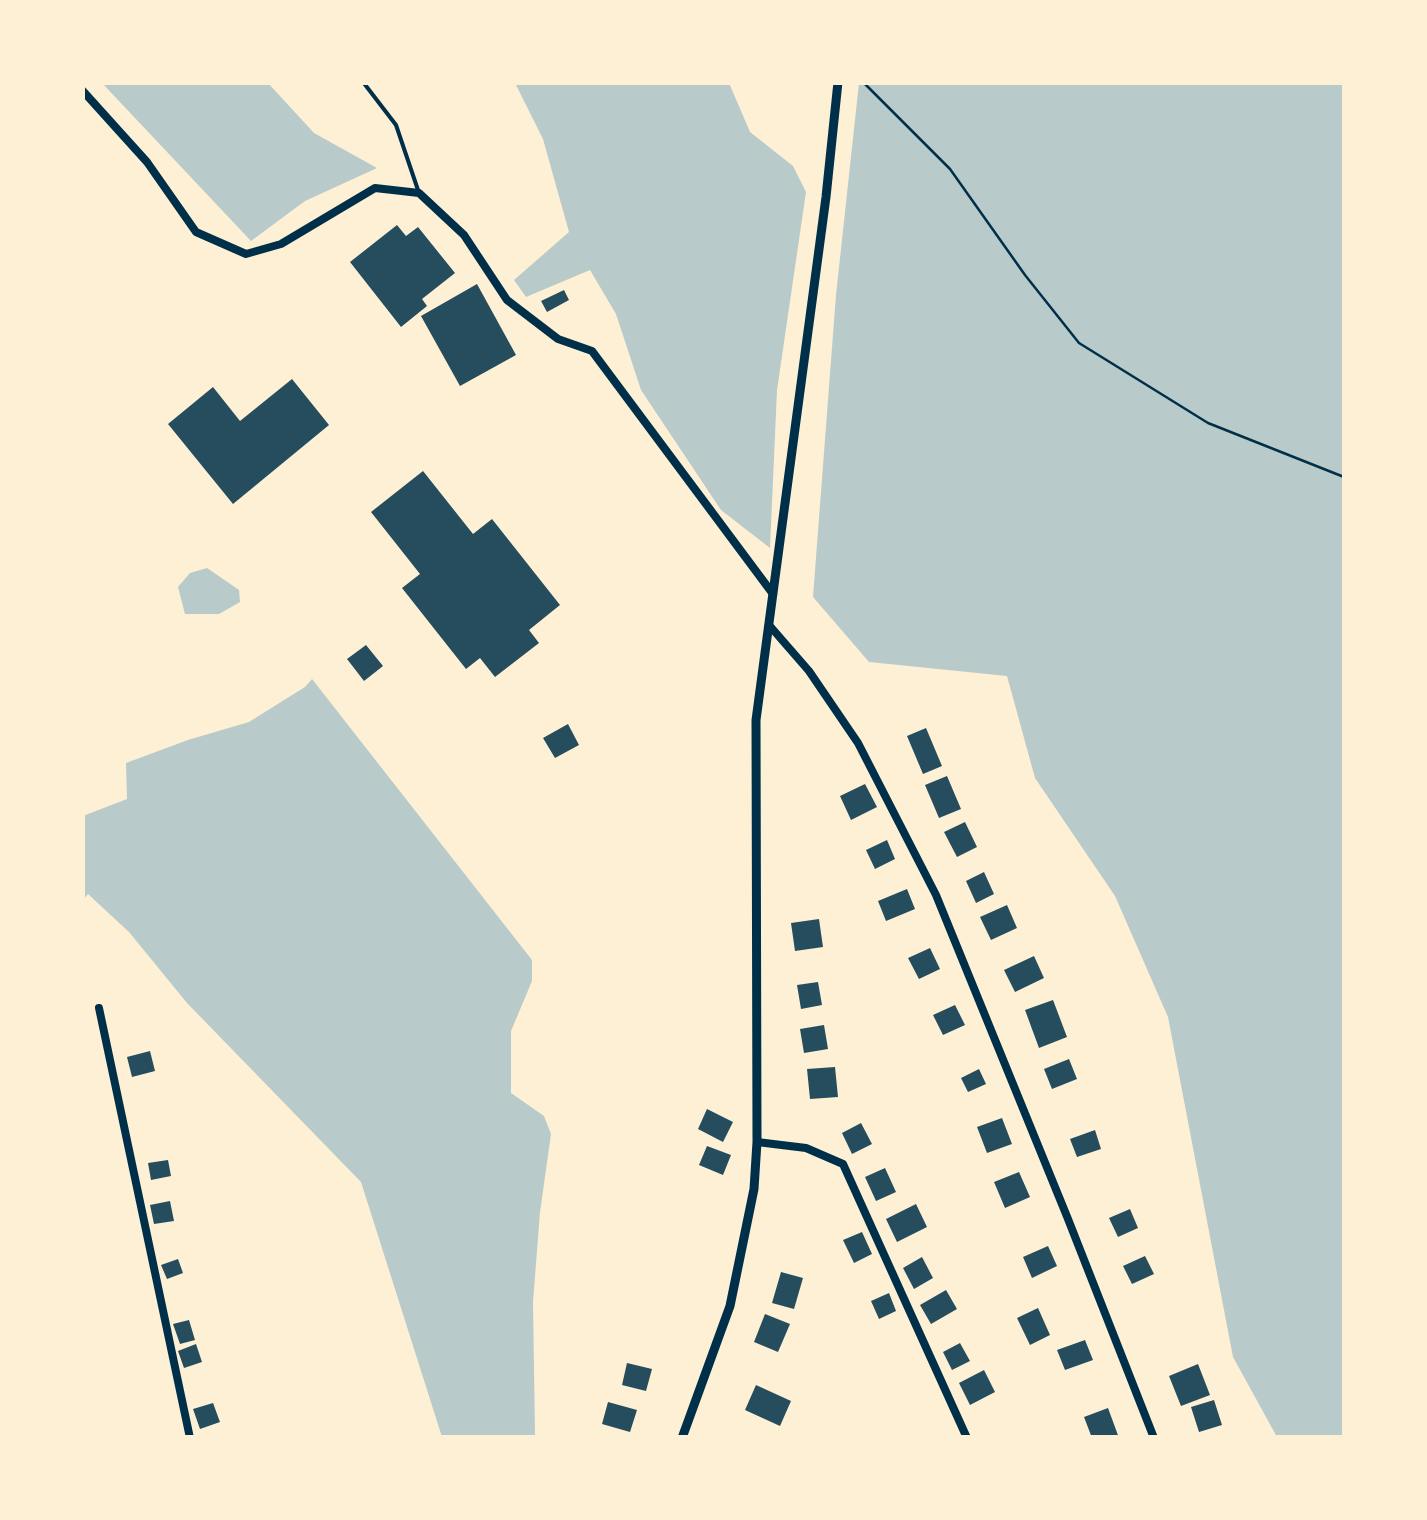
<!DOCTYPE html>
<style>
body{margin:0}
#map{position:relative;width:1427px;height:1520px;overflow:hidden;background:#fdf0d5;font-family:"Exo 2",sans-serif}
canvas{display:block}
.frame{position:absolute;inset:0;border:85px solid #fdf0d5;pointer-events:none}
</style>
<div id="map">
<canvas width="1427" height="1520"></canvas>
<div class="frame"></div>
</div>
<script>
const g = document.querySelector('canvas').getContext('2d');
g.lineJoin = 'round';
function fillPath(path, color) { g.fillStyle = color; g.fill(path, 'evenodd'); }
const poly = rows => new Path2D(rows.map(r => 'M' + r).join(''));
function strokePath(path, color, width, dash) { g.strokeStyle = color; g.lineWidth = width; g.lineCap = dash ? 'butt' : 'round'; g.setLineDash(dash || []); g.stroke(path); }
const green = poly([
 [102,83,268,83,314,133,377,168,305,201,251,241],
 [515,83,729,83,750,132,793,166,806,192,777,390,770,548,721,510,641,390,616,314,590,270,526,297,514,280,569,232,543,139],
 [859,83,1344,83,1344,1437,1277,1437,1233,1357,1168,1017,1115,896,1035,778,1007,676,869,662,813,597,836,295],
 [207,568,239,590,240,602,219,614,185,614,178,587,190,573],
 [312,679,532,960,532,981,511,1031,511,1093,544,1116,551,1134,540,1212,533,1302,535,1437,442,1437,361,1182,187,1003,129,932,88,894,83,900,83,816,127,799,126,763,188,740,249,722,305,687]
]);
const building = poly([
 [397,225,406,236,418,227,455,273,422,299,427,306,401,327,350,262],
 [477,284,516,355,460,386,421,316],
 [564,290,569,300,547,312,541,301],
 [292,379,329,425,233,504,168,424,213,387,240,421],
 [423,471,473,534,492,519,560,605,529,630,539,643,495,677,480,658,466,669,402,588,420,574,371,512],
 [366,645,383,666,364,681,347,659],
 [568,724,579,745,555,758,543,738],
 [926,728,942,766,923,774,907,736],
 [947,776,961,809,939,818,925,785],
 [865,784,877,807,851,820,840,796],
 [965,822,977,847,957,857,944,832],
 [887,840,895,859,875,869,866,850],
 [984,872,994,894,976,903,966,881],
 [907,889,915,909,886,921,878,901],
 [1007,905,1017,928,991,940,980,917],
 [819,919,823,947,795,951,791,923],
 [930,948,940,969,919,979,908,958],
 [1034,956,1044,978,1015,992,1004,970],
 [818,982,822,1005,801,1009,797,985],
 [1053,1000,1067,1037,1039,1048,1025,1010],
 [955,1005,965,1025,943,1035,933,1015],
 [824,1025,828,1049,804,1053,800,1029],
 [150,1051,155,1071,132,1077,127,1057],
 [1069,1059,1077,1079,1052,1089,1044,1069],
 [835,1067,838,1097,810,1099,807,1069],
 [979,1069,986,1084,968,1092,961,1078],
 [707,1109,733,1122,723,1142,698,1129],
 [1002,1118,1012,1144,987,1153,977,1127],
 [861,1123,872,1144,852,1154,842,1133],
 [1095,1130,1101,1149,1077,1157,1070,1139],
 [707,1146,731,1155,723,1175,699,1165],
 [168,1160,171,1176,151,1180,148,1163],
 [885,1168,896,1192,876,1201,865,1177],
 [1019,1172,1030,1197,1005,1208,994,1182],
 [170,1201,174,1221,154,1224,150,1205],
 [916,1204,927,1227,897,1242,886,1219],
 [1130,1209,1138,1228,1118,1237,1109,1218],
 [862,1232,872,1254,854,1263,843,1240],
 [1048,1246,1057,1266,1032,1278,1023,1257],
 [1145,1256,1154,1274,1132,1284,1123,1266],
 [922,1257,933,1278,914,1289,903,1268],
 [178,1259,183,1273,167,1279,161,1265],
 [781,1272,803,1278,794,1309,772,1303],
 [946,1290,957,1309,931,1324,920,1305],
 [889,1293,896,1311,879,1319,871,1301],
 [1038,1308,1050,1335,1030,1345,1017,1318],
 [765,1314,790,1324,778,1352,754,1342],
 [189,1320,195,1340,180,1344,173,1324],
 [1085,1340,1093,1360,1065,1370,1057,1350],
 [960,1343,970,1361,952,1370,943,1352],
 [196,1344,202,1362,184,1368,178,1351],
 [627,1363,652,1369,646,1391,622,1385],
 [1198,1364,1210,1395,1181,1406,1169,1376],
 [984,1370,995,1392,970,1405,959,1383],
 [756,1385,791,1401,780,1426,745,1410],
 [1214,1400,1222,1425,1199,1432,1191,1407],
 [608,1402,637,1410,630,1432,602,1424],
 [213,1403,220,1422,200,1429,193,1409],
 [1108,1408,1119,1438,1092,1438,1084,1417]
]);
const path = poly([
 [863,82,950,169,1025,275,1079,343,1208,423,1344,477]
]);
const service = poly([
 [363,82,396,125,419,193]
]);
const minor = poly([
 [82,90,147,162,196,232,246,254,281,244,375,188,419,193,464,235,507,300,558,339,592,351,773,594],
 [769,625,809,671,858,743,936,895,1068,1219,1154,1438],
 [99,1008,190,1438],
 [757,1142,806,1148,843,1164,967,1438]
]);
const tertiary = poly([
 [682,1438,730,1306,754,1189,757,1142,756,720,826,197,838,82]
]);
fillPath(green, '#b9caca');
fillPath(building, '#264d5e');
strokePath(path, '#003049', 2.5);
strokePath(service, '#003049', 4);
strokePath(minor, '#003049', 8);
strokePath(tertiary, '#003049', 9);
</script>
